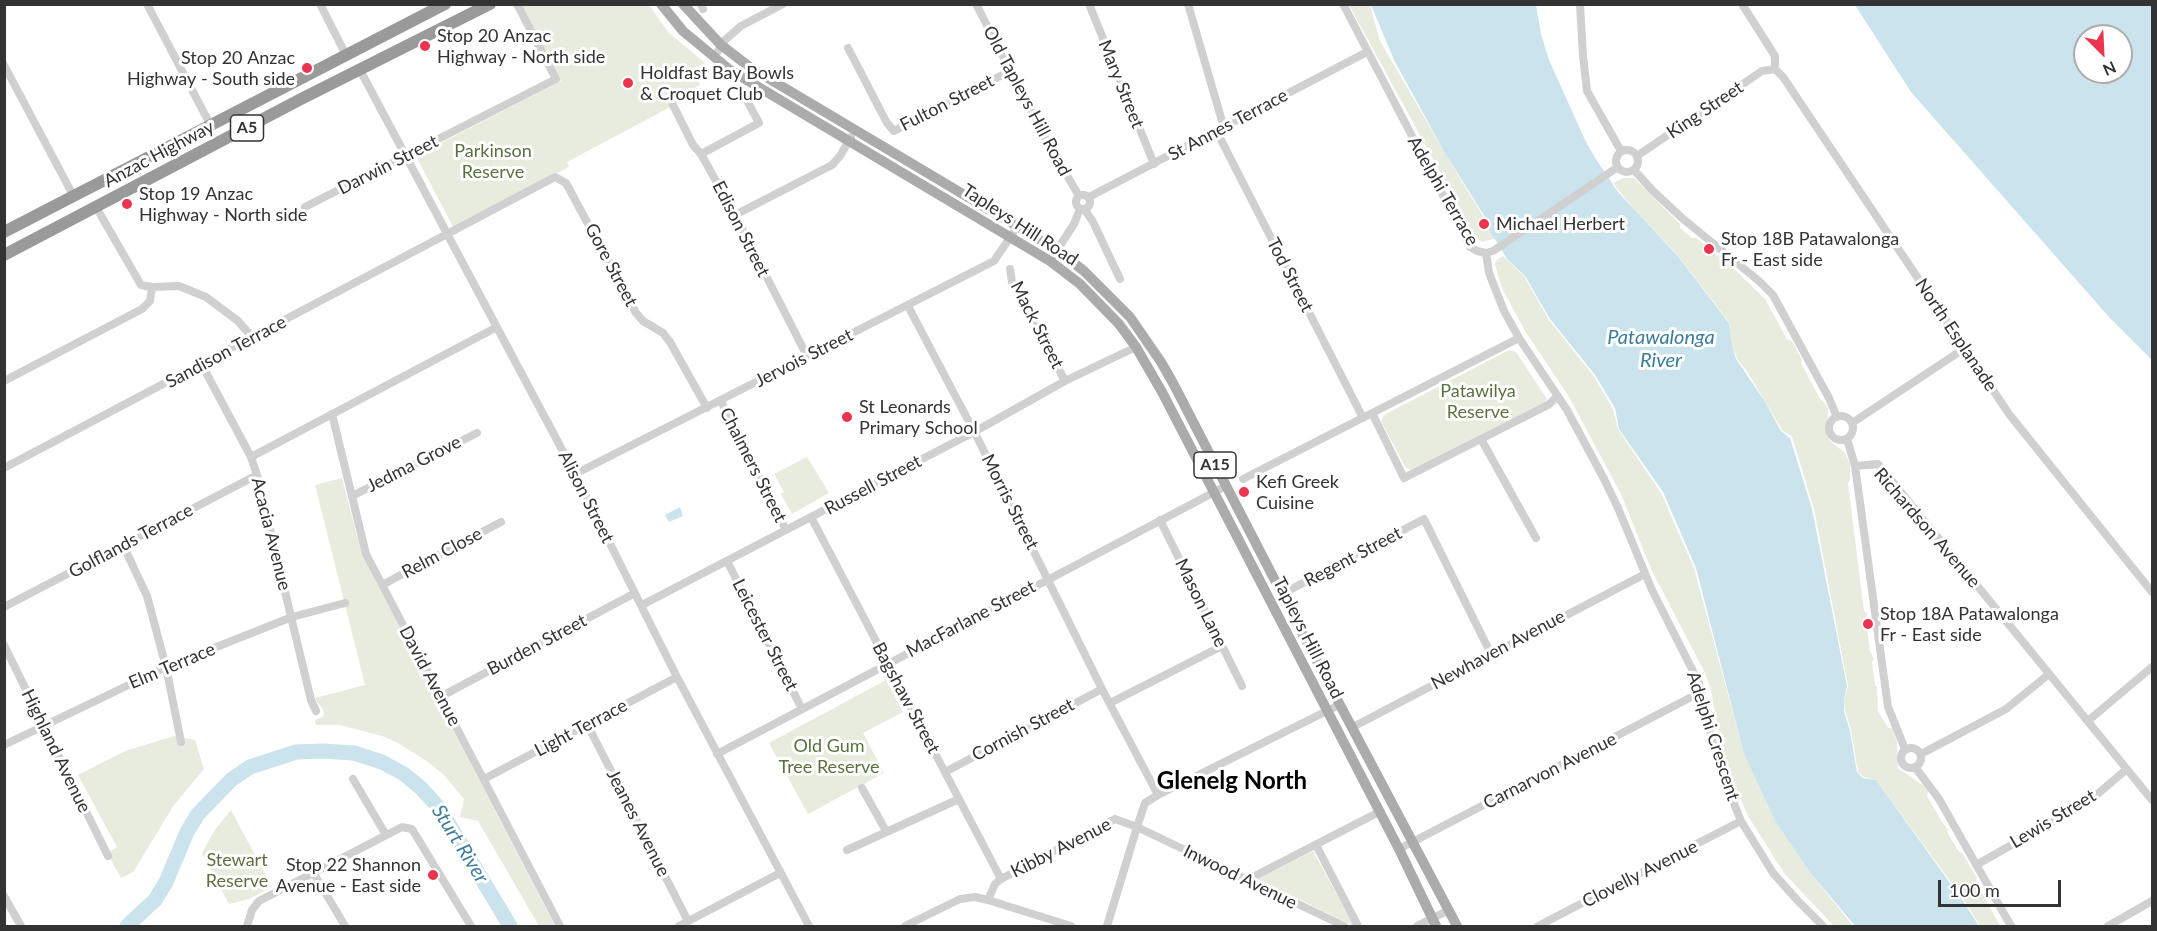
<!DOCTYPE html>
<style>
body{margin:0}
#map{position:relative;width:2157px;height:931px;overflow:hidden;background:#fff;font-family:Lato,sans-serif}
canvas{display:block}
.frame{position:absolute;inset:0;border:6px solid #333;pointer-events:none}
.north{position:absolute;left:2073px;top:24px;width:60px;height:60px;box-sizing:border-box;background:#fff;border:2px solid #adadad;border-radius:50%;rotate:156deg;font-size:16px;font-weight:700;line-height:24px;text-align:center;color:#333}
.north::after{content:'';display:block;margin:auto;width:21px;height:27px;background:#ec3350;clip-path:polygon(50% 0,100% 100%,50% 72%,0 100%)}
.scale{position:absolute;left:1938px;top:880px;width:123px;height:27px;box-sizing:border-box;border:3px solid #333;border-top:0;padding-left:8px;font-size:18px;line-height:21px;white-space:nowrap;color:#333;-webkit-text-stroke:4px #fff;paint-order:stroke}
</style>
<div id="map">
<canvas width="2157" height="931"></canvas>
<div class="frame"></div>
<div class="north">N</div>
<div class="scale">100 m</div>
</div>
<script>
const g = document.querySelector('canvas').getContext('2d');
g.lineJoin = 'round';
function fillPath(path, color) { g.fillStyle = color; g.fill(path, 'evenodd'); }
const poly = rows => new Path2D(rows.map(r => 'M' + r).join(''));
function strokePath(path, color, width, dash) { g.strokeStyle = color; g.lineWidth = width; g.lineCap = dash ? 'butt' : 'round'; g.setLineDash(dash || []); g.stroke(path); }
function label(font, color, halo, rows, align = 'center') {
  g.font = font + ' Lato,sans-serif'; g.lineWidth = 6; g.setLineDash([]); g.textBaseline = 'middle'; g.strokeStyle = halo; g.fillStyle = color; for (const [text, x, y, turn = 0] of rows) {
    g.save(); g.translate(x, y); g.rotate((+turn || 0) * Math.PI / 180); g.textAlign = isNaN(turn) ? turn : align; if (halo) g.strokeText(text, 0, 0); g.fillText(text, 0, 0); g.restore();
  }
}
const green = poly([
 [521,5,649,5,669,33,705,63,693,70,700,85,674,99,676,104,567,162,569,167,453,227,416,156,561,81],
 [1349,5,1370,5,1380,41,1462,182,1497,238,1482,242,1476,238],
 [1623,178,1634,178,1680,224,1680,228,1692,238,1696,238,1732,267,1765,299,1787,339,1792,341,1802,360,1801,363,1820,399,1824,402,1828,408,1827,436,1830,441,1845,453,1850,464,1850,480,1848,483,1864,611,1867,613,1866,621,1870,651,1874,659,1872,662,1875,685,1877,687,1878,711,1888,728,1892,728,1897,742,1898,768,1924,786,1928,791,1927,796,1942,822,1948,829,1947,832,1959,852,1962,853,1977,878,1976,882,1999,924,2004,926,1980,926,1964,900,1876,780,1864,777,1858,772,1851,730,1845,711,1844,699,1848,686,1814,509,1792,437,1782,430,1747,371,1737,359,1731,339,1729,322,1676,253,1633,208,1613,183],
 [1503,256,1524,276,1549,320,1593,375,1613,409,1618,429,1661,493,1694,568,1744,754,1775,821,1809,871,1853,926,1834,926,1784,873,1748,816,1732,779,1720,742,1711,689,1704,671,1652,571,1621,494,1569,397,1525,331,1501,286,1495,264,1497,260],
 [1509,350,1516,352,1547,399,1545,402,1412,470,1406,468,1381,421,1384,415],
 [807,457,829,493,792,514,781,494,784,492,774,474],
 [342,478,362,555,555,926,539,926,478,821,460,817,464,799,444,775,428,762,398,743,382,736,340,725,316,725,315,720,322,717,324,714,323,709,317,702,315,698,365,685,315,485],
 [886,680,903,712,863,733,884,773,808,814,769,743],
 [174,736,195,740,204,769,174,805,133,872,121,878,107,853,117,847,78,775,125,751],
 [231,810,272,887,249,899,229,904,202,853,214,831],
 [1313,851,1354,926,1257,879]
]);
const water = poly([
 [1371,5,1536,5,1541,34,1549,60,1586,142,1597,161,1618,192,1677,255,1729,323,1731,339,1736,359,1764,400,1781,431,1790,438,1812,509,1847,686,1844,699,1844,711,1850,731,1857,772,1863,778,1876,780,1963,901,1979,926,1855,926,1809,871,1775,821,1744,754,1696,568,1663,492,1619,429,1615,408,1595,375,1550,319,1525,276,1507,259,1491,233,1485,217,1445,153,1394,60],
 [1855,5,2152,5,2152,360,2109,317,1911,92],
 [2085,36,2121,36,2121,72,2085,72],
 [680,507,683,516,669,522,665,515]
]);
const river = poly([
 [127,926,155,900,166,882,187,832,198,814,231,780,250,767,296,752,323,751,354,753,382,762,404,774,421,788,440,809,510,926]
]);
const minor = poly([
 [147,4,211,126],
 [320,4,346,55],
 [701,4,703,9],
 [976,4,1044,136,1079,196],
 [1089,4,1154,164],
 [1188,4,1224,128],
 [1343,4,1470,247,1477,251,1486,253],
 [1580,4,1583,56,1587,91,1621,151],
 [1742,4,1775,56,1775,69],
 [848,48,887,123,894,131,1010,71],
 [714,57,725,40,741,26,783,4],
 [4,65,74,197],
 [1775,69,1783,77,2009,414,2152,592],
 [360,70,575,474,677,677,809,926],
 [673,105,693,145,701,154,735,215,807,356],
 [1217,132,1363,418],
 '1616 161a11 11 0 1 1 22 0a11 11 0 1 1-22 0Z',
 [701,154,759,123,742,91],
 [1637,156,1762,71,1775,69],
 [1634,170,1653,191,1682,218,1759,281,1773,295,1829,398,1837,417],
 '1076 202a7 7 0 1 1 14 0a7 7 0 1 1-14 0Z',
 [1089,197,1367,52],
 [96,207,141,285,152,287,179,286,206,297,238,321,252,337],
 [305,207,556,79,517,4],
 [1085,210,1093,222,1120,279],
 [735,215,832,165,840,156,851,137],
 [1486,253,1489,273,1504,311,1519,338,1567,410,1604,479,1618,508,1652,590,1699,683,1717,761,1741,821,1773,873,1798,901,1823,926],
 [1486,253,1493,251,1618,167],
 [1050,261,1074,224,1080,209],
 [1010,269,1012,282,1065,381],
 [908,306,977,437,1102,689,1158,795],
 [202,365,251,457,257,475,311,700,316,711],
 [4,381,142,309,150,301,152,287],
 [721,401,786,530],
 [1372,413,1404,478,1548,405,1558,396],
 [332,414,366,554,560,926],
 '1829 428a12 12 0 1 1 24 0a12 12 0 1 1-24 0Z',
 [1852,423,1965,348],
 [1481,439,1536,538],
 [1847,439,1855,466,1888,707,1905,749],
 [251,457,497,327],
 [1855,466,1878,464,2152,800],
 [4,468,555,177,566,183,636,313,643,321,663,333,670,342,707,408],
 [575,474,994,261,1013,233],
 [1243,479,1519,338],
 [352,496,477,433],
 [811,517,1001,879],
 [1160,520,1242,686],
 [123,545,147,596,166,667,181,742],
 [727,561,802,709],
 [382,585,501,522],
 [1282,594,1424,519,1491,654],
 [642,605,974,432,1065,381,1136,347],
 [4,607,257,475],
 [4,645,108,856],
 [440,697,635,593],
 [1110,703,1222,646],
 [2089,720,2152,667],
 [587,724,688,921],
 [1351,728,1645,574],
 [4,745,166,667,292,617,345,603],
 '1901 758a10 10 0 1 1 20 0a10 10 0 1 1-20 0Z',
 [717,754,1226,486],
 [1921,754,2006,709,2049,674],
 [1915,767,1939,799,2011,926],
 [945,772,1102,689],
 [353,779,386,835],
 [484,779,677,677],
 [862,788,886,831],
 [1316,845,1358,926],
 [1399,849,1701,692],
 [847,850,959,799],
 [1976,865,2088,802,2127,769],
 [313,872,345,926],
 [1247,880,1379,812],
 [4,896,21,926],
 [988,900,1071,926],
 [247,926,252,910,259,901,402,827,412,829,471,926],
 [679,926,780,873],
 [905,926,960,899,975,897,988,900,995,884,1001,879,1115,819,1137,827,1145,803,1158,795,1339,705],
 [1107,926,1137,827,1344,926],
 [1417,926,1449,910],
 [1538,926,1741,821],
 [2108,926,2152,901]
]);
const major = poly([
 [661,4,683,31,730,70,1050,261,1080,284,1119,324,1136,347,1162,392,1399,849,1436,926],
 [683,4,721,45,751,68,1057,250,1084,271,1130,317,1161,362,1173,383,1312,652,1457,926]
]);
const highway = poly([
 [4,232,445,4],
 [4,255,301,99,490,4]
]);
const markers = [
 [425,46,6,"#ec3350"],
 [307,68,6,"#ec3350"],
 [628,83,6,"#ec3350"],
 [127,204,6,"#ec3350"],
 [1484,224,6,"#ec3350"],
 [1709,249,6,"#ec3350"],
 [847,417,6,"#ec3350"],
 [1244,492,6,"#ec3350"],
 [1868,624,6,"#ec3350"],
 [433,875,6,"#ec3350"]
];
const shields = [
 [247,128,33],
 [1215,465,42]
];
const shieldNames = [
 ["A5",247,128],
 ["A15",1215,465]
];
const poiNames = [
 ["Stop 20 Anzac",437,36],
 ["Highway - North side",437,57],
 ["Stop 20 Anzac",295,58,"right"],
 ["Highway - South side",295,79,"right"],
 ["Holdfast Bay Bowls",640,73],
 ["& Croquet Club",640,94],
 ["Stop 19 Anzac",139,194],
 ["Highway - North side",139,215],
 ["Michael Herbert",1496,224],
 ["Stop 18B Patawalonga",1721,239],
 ["Fr - East side",1721,260],
 ["St Leonards",859,407],
 ["Primary School",859,428],
 ["Kefi Greek",1256,482],
 ["Cuisine",1256,503],
 ["Stop 18A Patawalonga",1880,614],
 ["Fr - East side",1880,635],
 ["Stop 22 Shannon",421,865,"right"],
 ["Avenue - East side",421,886,"right"]
];
const streetNames = [
 ["Mary Street",1121,84,68],
 ["Old Tapleys Hill Road",1027,101,62],
 ["Fulton Street",947,103,-27],
 ["King Street",1705,110,-34],
 ["St Annes Terrace",1228,125,-28],
 ["Anzac Highway",159,154,-28],
 ["Darwin Street",388,165,-27],
 ["Adelphi Terrace",1443,191,60],
 ["Tapleys Hill Road",1020,225,33],
 ["Edison Street",741,229,63],
 ["Gore Street",611,265,62],
 ["Tod Street",1290,275,63],
 ["Mack Street",1037,325,63],
 ["North Esplanade",1956,335,56],
 ["Sandison Terrace",226,352,-28],
 ["Jervois Street",804,358,-27],
 ["Jedma Grove",414,464,-27],
 ["Chalmers Street",753,465,63],
 ["Russell Street",873,485,-28],
 ["Alison Street",586,497,63],
 ["Morris Street",1010,502,63],
 ["Richardson Avenue",1927,528,49],
 ["Acacia Avenue",271,534,76],
 ["Golflands Terrace",131,541,-28],
 ["Relm Close",442,553,-28],
 ["Regent Street",1353,557,-28],
 ["Mason Lane",1201,603,64],
 ["MacFarlane Street",971,619,-28],
 ["Leicester Street",765,635,63],
 ["Tapleys Hill Road",1308,638,63],
 ["Burden Street",537,645,-28],
 ["Newhaven Avenue",1498,650,-28],
 ["Elm Terrace",172,666,-23],
 ["David Avenue",430,676,62],
 ["Bagshaw Street",906,698,62],
 ["Light Terrace",581,728,-28],
 ["Cornish Street",1023,730,-28],
 ["Adelphi Crescent",1713,736,72],
 ["Highland Avenue",56,751,64],
 ["Carnarvon Avenue",1550,771,-27],
 ["Lewis Street",2053,819,-31],
 ["Jeanes Avenue",638,823,63],
 ["Kibby Avenue",1061,848,-27],
 ["Clovelly Avenue",1640,874,-27],
 ["Inwood Avenue",1240,877,26]
];
const parkNames = [
 ["Parkinson",493,151],
 ["Reserve",493,172],
 ["Patawilya",1478,391],
 ["Reserve",1478,412],
 ["Old Gum",829,746],
 ["Tree Reserve",829,767],
 ["Stewart",237,860],
 ["Reserve",237,881]
];
const waterNames = [
 ["Patawalonga",1661,338],
 ["River",1661,361],
 ["Sturt River",460,844,58]
];
const districtNames = [
 ["Glenelg North",1232,781]
];
fillPath(green, '#e7ecde');
fillPath(water, '#cbe3ed');
strokePath(river, '#cbe3ed', 15);
strokePath(minor, '#d0d0d0', 8);
strokePath(major, '#ababab', 10);
strokePath(highway, '#9a9a9a', 12);
for (const [x, y, r, color] of markers) { const dot = new Path2D(); dot.arc(x, y, r, 0, 2 * Math.PI); g.fillStyle = color; g.fill(dot); strokePath(dot, '#fff', 2); }
for (const [x, y, w] of shields) { const box = new Path2D(); box.roundRect(x - w / 2, y - 13, w, 26, 4.5); g.fillStyle = '#fff'; g.fill(box); strokePath(box, '#333', 1.5); }
label('bold 16px', '#333', null, shieldNames);
label('18px', '#333', '#fff', poiNames, 'left');
label('18px', '#333', '#fff', streetNames);
label('18px', '#5a713d', '#fff', parkNames);
label('italic 20px', '#3c7d9a', '#fff', waterNames);
label('bold 24px', '#000', '#fff', districtNames);
</script>
